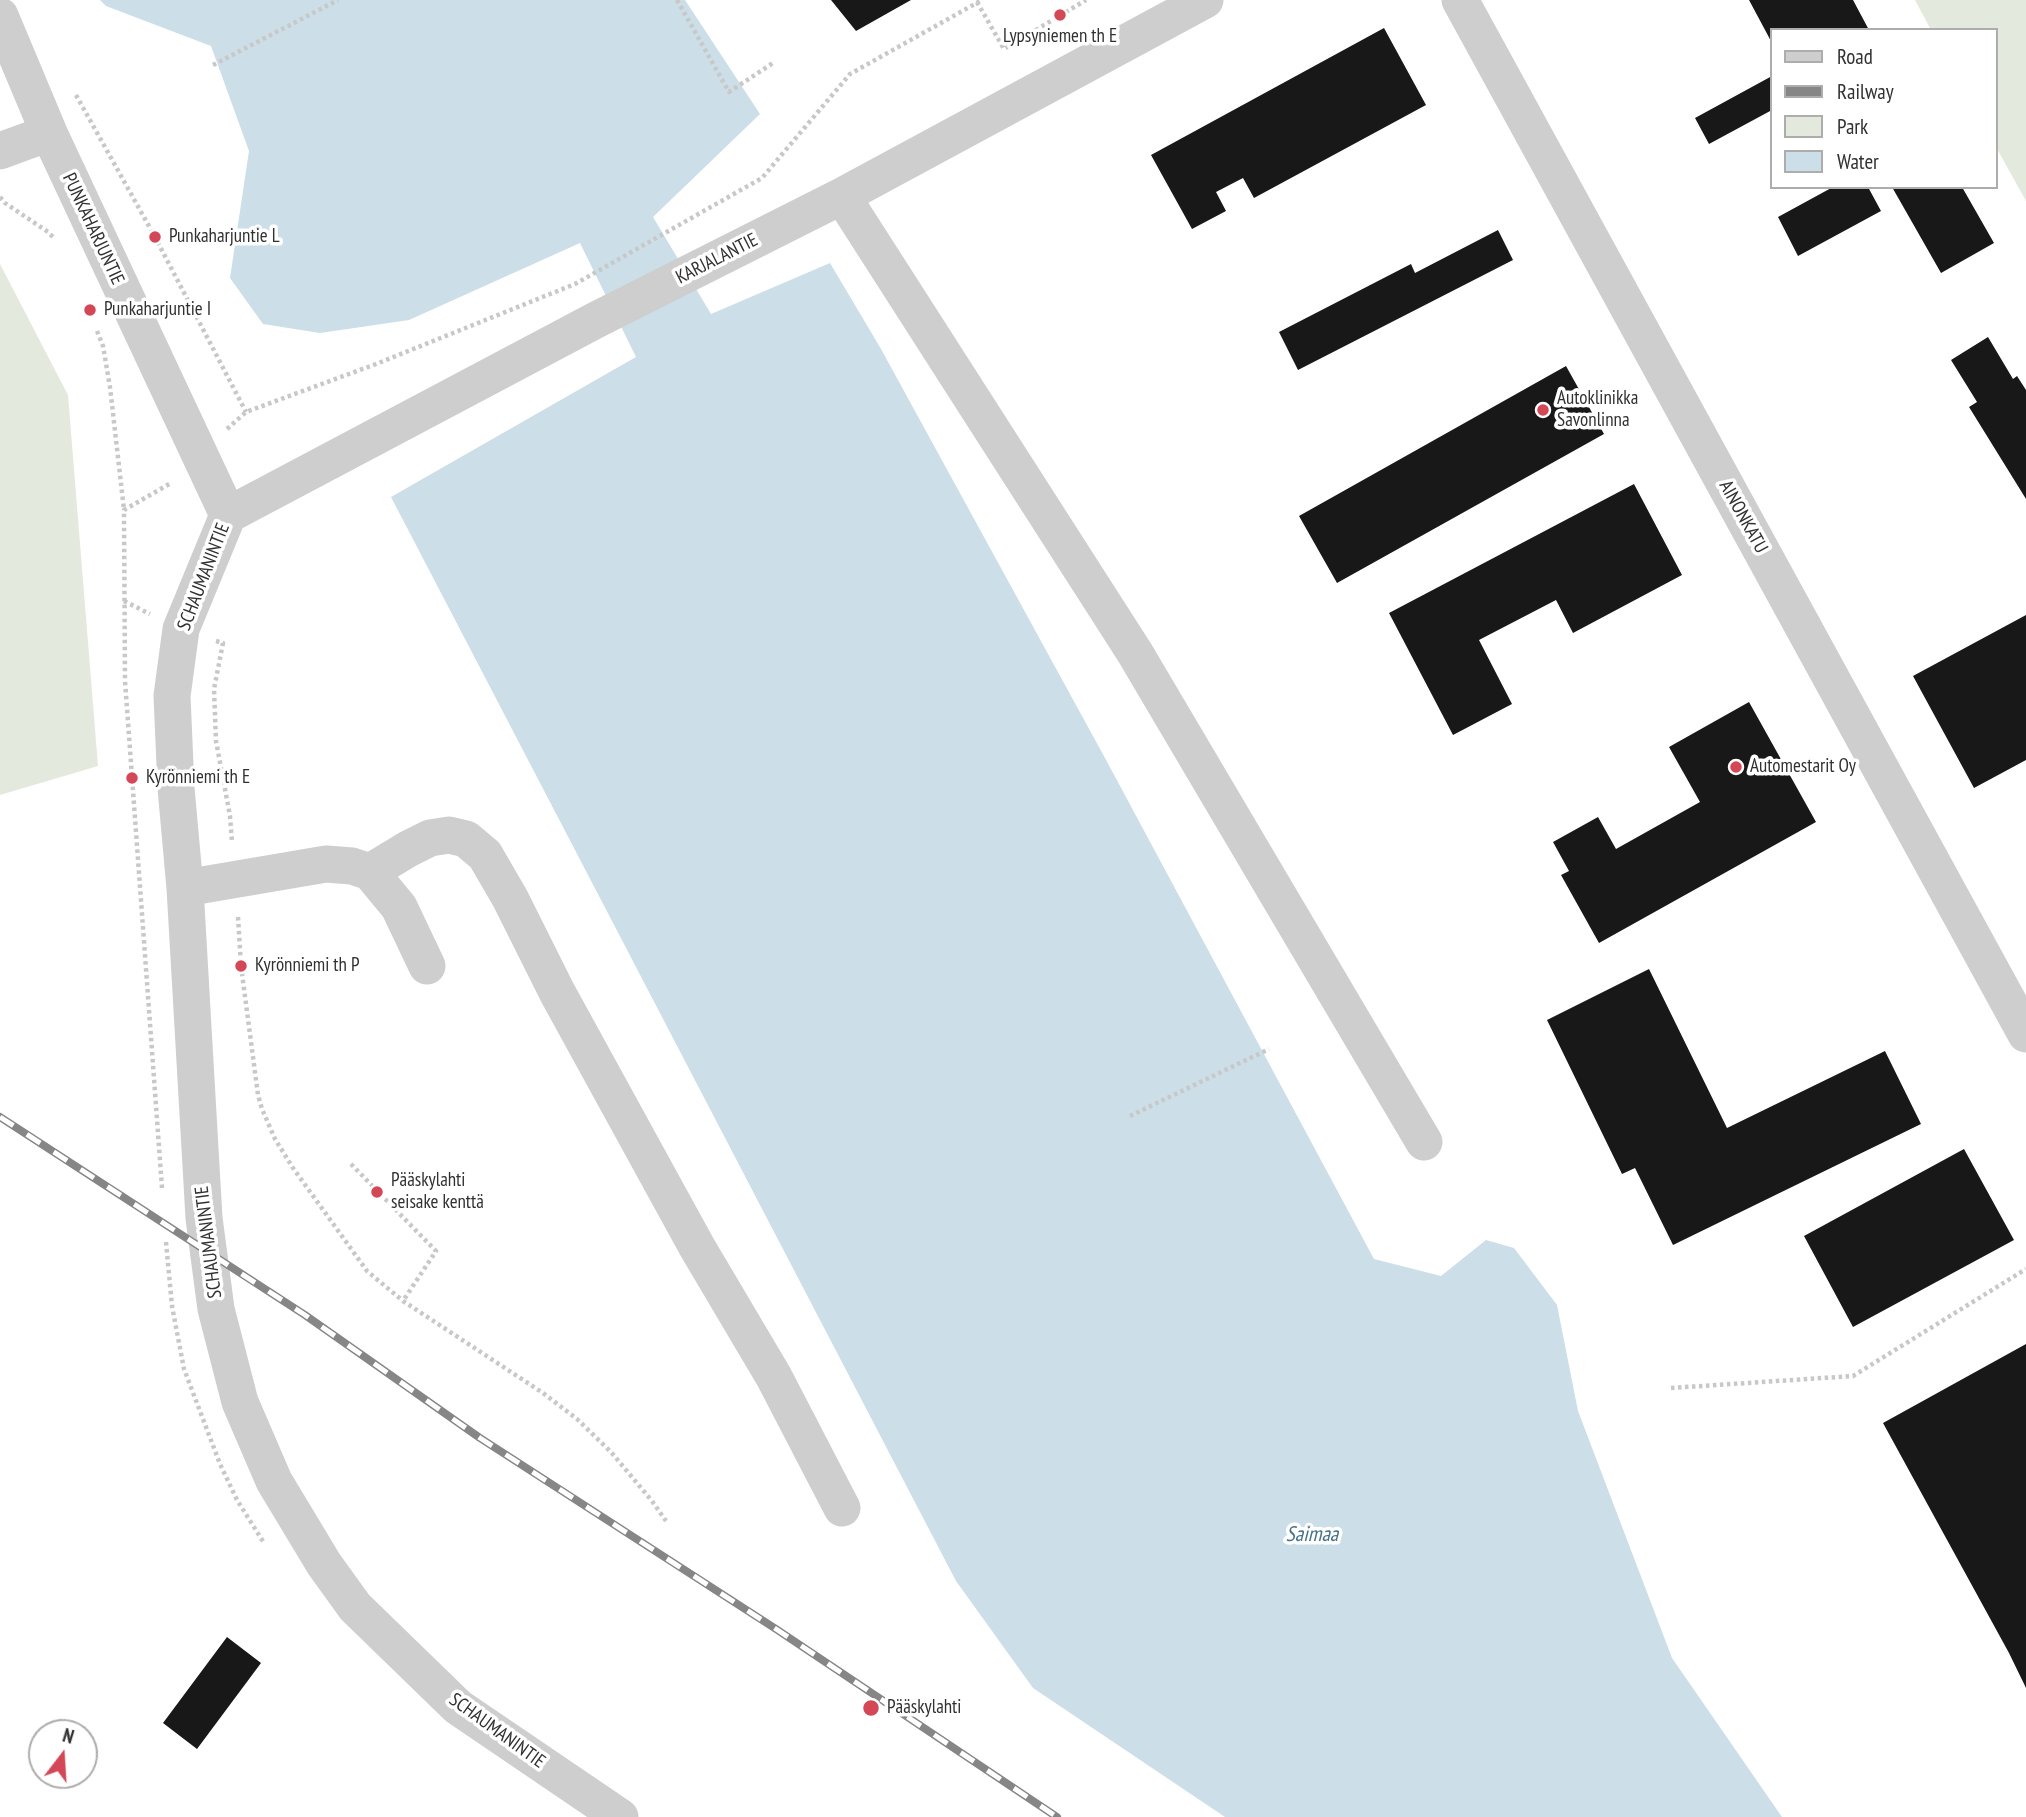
<!DOCTYPE html>
<meta charset="utf-8">
<style>
body{margin:0}
#map{position:relative;width:2026px;height:1817px;overflow:hidden;background:#fff;font-family:"PT Sans Narrow",sans-serif}
canvas{display:block}
.legend{position:absolute;left:1770px;top:28px;width:228px;height:161px;box-sizing:border-box;background:#fff;border:2px solid #adadad;margin:0;padding:9px 12px;list-style:none;font-size:21px;color:#313131}
.legend li{display:flex;align-items:center;gap:14px;height:35px}
.legend b{width:35px;border:2px solid #adadad}
.north{position:absolute;left:28px;top:1719px;width:70px;height:70px;box-sizing:border-box;background:#fff;border:2px solid #adadad;border-radius:50%;rotate:17deg;font-size:19px;font-weight:700;line-height:28px;text-align:center;color:#313131}
.north::after{content:'';display:block;margin:auto;width:24px;height:32px;background:#d34757;clip-path:polygon(50% 0,100% 100%,50% 72%,0 100%)}
</style>
<div id="map">
<canvas width="2026" height="1817"></canvas>
<ul class="legend">
<li><b style="height:9px;background:#cecece"></b>Road</li>
<li><b style="height:9px;background:#868686"></b>Railway</li>
<li><b style="height:19px;background:#e4e9dd"></b>Park</li>
<li><b style="height:19px;background:#ccdee7"></b>Water</li>
</ul>
<div class="north">N</div>
</div>
<script>
const g = document.querySelector('canvas').getContext('2d');
g.lineJoin = 'round';
function fillPath(path, color) { g.fillStyle = color; g.fill(path, 'evenodd'); }
const poly = rows => new Path2D(rows.map(r => 'M' + r).join(''));
function strokePath(path, color, width, dash) { g.strokeStyle = color; g.lineWidth = width; g.lineCap = dash ? 'butt' : 'round'; g.setLineDash(dash || []); g.stroke(path); }
function label(font, color, halo, rows, align = 'center') {
  g.font = font + ' "PT Sans Narrow",sans-serif'; g.lineWidth = 7; g.setLineDash([]); g.textBaseline = 'middle'; g.strokeStyle = halo; g.fillStyle = color; for (const [text, x, y, turn = 0] of rows) {
    g.save(); g.translate(x, y); g.rotate((+turn || 0) * Math.PI / 180); g.textAlign = isNaN(turn) ? turn : align; if (halo) g.strokeText(text, 0, 0); g.fillText(text, 0, 0); g.restore();
  }
}
const green = poly([
 [1915,0,2026,0,2026,201,1996,147,1996,30,1931,30],
 [0,264,68,395,98,766,0,795]
]);
const water = poly([
 [100,0,685,0,760,114,653,217,711,314,830,263,881,349,1105,758,1374,1259,1441,1276,1486,1240,1514,1248,1557,1305,1578,1411,1672,1658,1782,1817,1225,1817,1033,1688,956,1581,391,497,636,357,580,243,409,320,320,333,263,324,230,278,249,151,211,46,106,6]
]);
const building = poly([
 [831,0,911,0,856,31],
 [1749,0,1853,0,1869,30,1772,30,1772,43],
 [1384,28,1426,105,1254,198,1243,178,1216,192,1226,211,1192,229,1151,155],
 [1772,76,1772,110,1709,144,1695,118],
 [1833,187,1868,187,1881,211,1798,256,1778,217],
 [1892,187,1962,187,1994,243,1941,273],
 [1498,230,1513,260,1298,370,1279,332,1411,264,1415,273],
 [1988,337,2013,379,2017,376,2026,390,2026,499,1969,407,1977,402,1951,360],
 [1566,366,1604,434,1337,583,1299,516],
 [1634,484,1682,575,1573,633,1556,600,1479,640,1512,704,1453,735,1389,613],
 [2026,615,2026,760,1974,788,1913,676],
 [1749,702,1816,822,1599,943,1561,875,1569,871,1553,842,1598,817,1616,849,1700,802,1669,747],
 [1649,969,1727,1128,1885,1051,1921,1124,1673,1245,1635,1168,1622,1174,1547,1020],
 [1964,1149,2014,1240,1853,1327,1804,1236],
 [2026,1344,2026,1688,2009,1653,1883,1423],
 [227,1637,261,1663,197,1749,163,1723]
]);
const path = poly([
 [677,0,729,92,773,63],
 [977,2,1004,49,1086,0],
 [213,65,338,0],
 [76,95,155,237,246,412],
 [0,197,5,203,48,232,55,239],
 [97,331,103,346,110,387,124,510],
 [227,429,246,412,376,364,575,284,762,178,850,74,982,0],
 [124,601,150,614],
 [216,641,223,643,214,689,216,741,230,816,232,842],
 [238,917,241,966,258,1095,262,1109,275,1139,293,1168,367,1271,403,1301,543,1393,577,1419,611,1452,652,1501,666,1521],
 [1130,1116,1269,1049],
 [351,1164,436,1251,403,1301],
 [162,1188,125,681,124,510,171,483],
 [166,1242,172,1306,184,1369,220,1464,237,1500,264,1543],
 [1671,1388,1853,1376,2026,1269]
]);
const minor = poly([
 [1460,0,2026,1034],
 [0,16,49,133,228,515],
 [0,151,49,133],
 [842,196,1135,653,1424,1142],
 [228,515,181,629,172,696,176,788,185,888,204,1218,216,1309,240,1402,274,1481,324,1564,355,1607,458,1707,620,1817],
 [228,515,596,320,842,196,1205,0],
 [370,872,408,849,430,838,449,835,466,839,485,855,510,898,557,992,697,1247,774,1377,842,1508],
 [185,888,326,864,352,866,370,872,399,907,427,966]
]);
const rail = poly([
 [0,1117,305,1315,480,1438,776,1629,1057,1817]
]);
const markers = [
 [1060,15,7,"#d34757"],
 [155,237,7,"#d34757"],
 [90,310,7,"#d34757"],
 [1543,410,7,"#d34757"],
 [1736,767,7,"#d34757"],
 [132,778,7,"#d34757"],
 [241,966,7,"#d34757"],
 [377,1192,7,"#d34757"],
 [871,1708,9,"#d34757"]
];
const poiNames = [
 ["Lypsyniemen th E",1060,37,"center"],
 ["Punkaharjuntie L",169,237],
 ["Punkaharjuntie I",104,310],
 ["Autoklinikka",1557,399],
 ["Savonlinna",1557,421],
 ["Automestarit Oy",1750,767],
 ["Kyrönniemi th E",146,778],
 ["Kyrönniemi th P",255,966],
 ["Pääskylahti",391,1181],
 ["seisake kenttä",391,1203],
 ["Pääskylahti",887,1708]
];
const streetNames = [
 ["PUNKAHARJUNTIE",93,229,65],
 ["KARJALANTIE",717,259,-27],
 ["AINONKATU",1743,517,61],
 ["SCHAUMANINTIE",204,577,-69],
 ["SCHAUMANINTIE",209,1242,-97],
 ["SCHAUMANINTIE",497,1731,36]
];
const waterNames = [
 ["Saimaa",1312,1535]
];
fillPath(green, '#e4e9dd');
fillPath(water, '#ccdee7');
fillPath(building, '#181818');
strokePath(path, '#c8c8c8', 4.5, [3.5, 3.5]);
strokePath(minor, '#cecece', 37);
strokePath(rail, '#868686', 8);
strokePath(rail, '#fff', 5, [16]);
for (const [x, y, r, color] of markers) { const dot = new Path2D(); dot.arc(x, y, r, 0, 2 * Math.PI); g.fillStyle = color; g.fill(dot); strokePath(dot, '#fff', 2.5); }
label('19px', '#313131', '#fff', poiNames, 'left');
label('19px', '#313131', '#fff', streetNames);
label('italic 21px', '#46738b', '#fff', waterNames);
</script>
